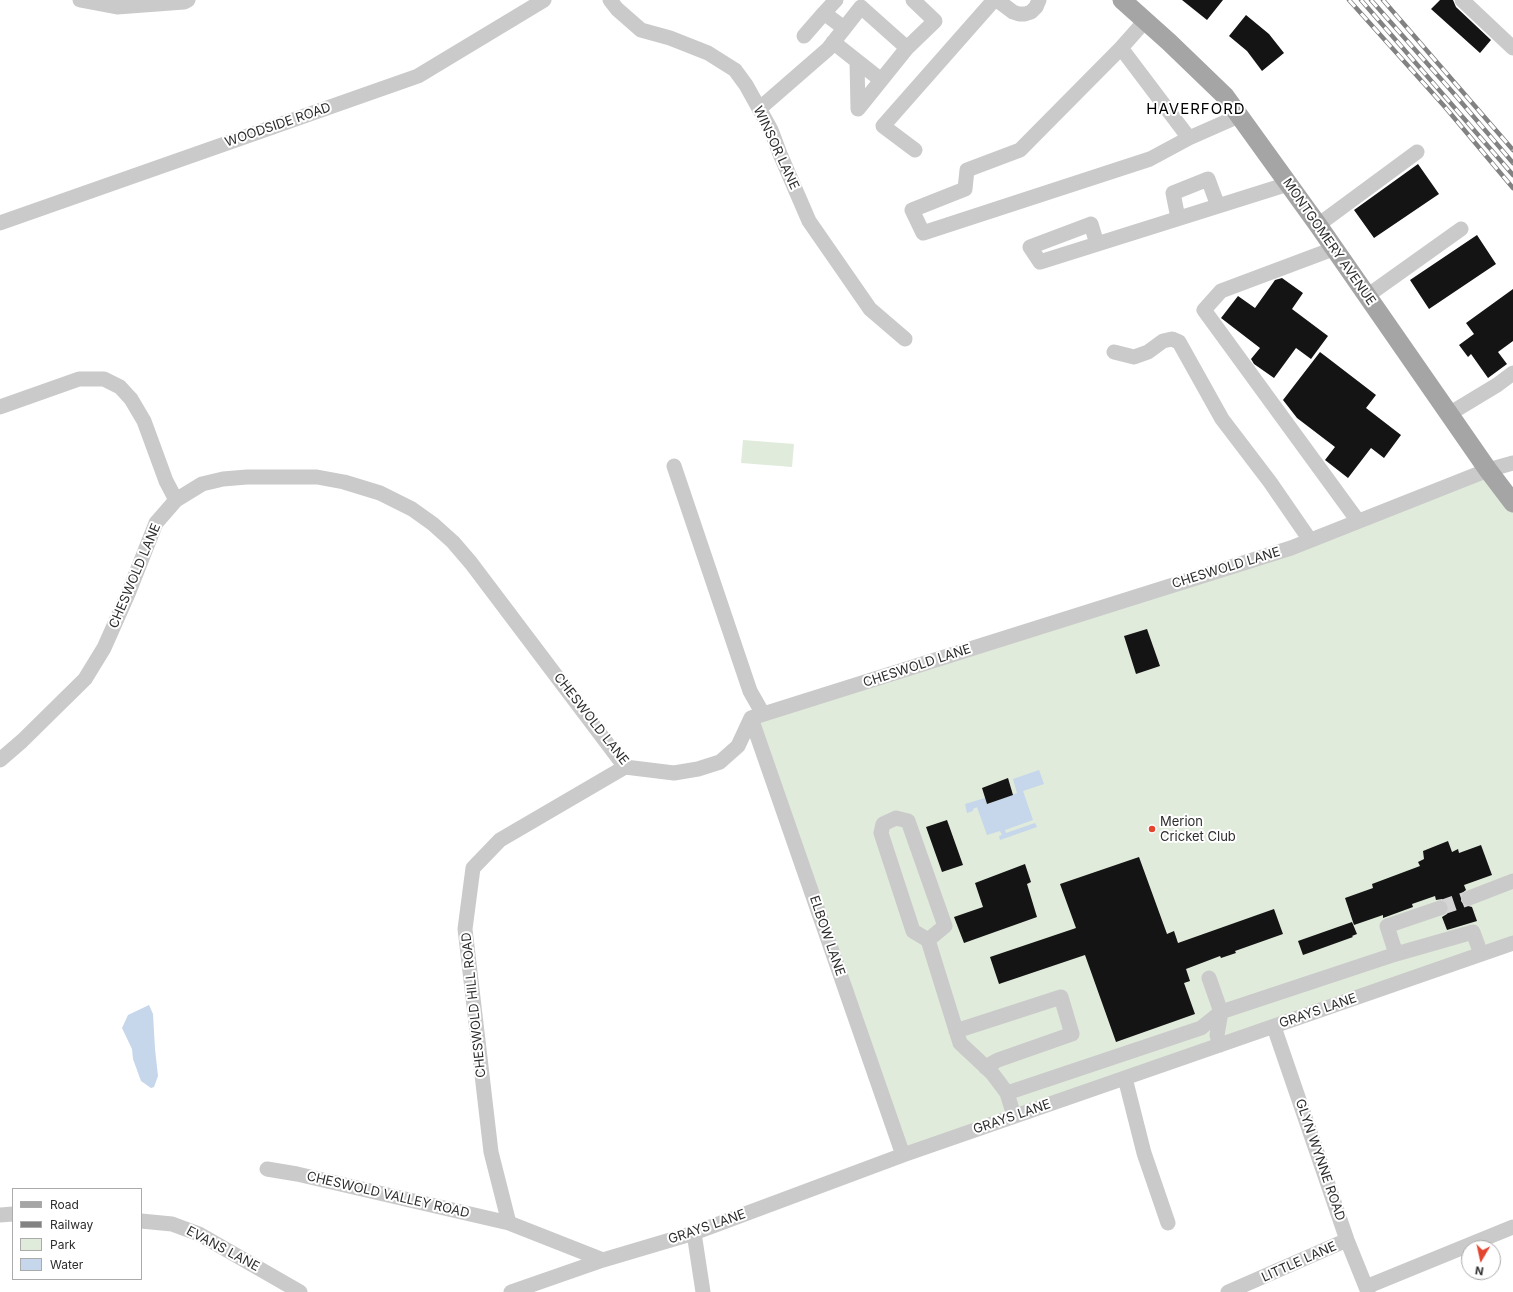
<!DOCTYPE html>
<style>
body{margin:0}
#map{position:relative;width:1513px;height:1292px;overflow:hidden;background:#fff;font-family:Inter,sans-serif}
canvas{display:block}
.legend{position:absolute;left:12px;top:1188px;width:130px;height:92px;box-sizing:border-box;background:#fff;border:1px solid #ababab;margin:0;padding:5px 7px;list-style:none;font-size:12px;color:#2d2d2d}
.legend li{display:flex;align-items:center;gap:8px;height:20px}
.legend b{width:20px;border:1px solid #ababab}
.north{position:absolute;left:1461px;top:1240px;width:40px;height:40px;box-sizing:border-box;background:#fff;border:1px solid #ababab;border-radius:50%;rotate:189deg;font-size:11px;font-weight:700;line-height:16px;text-align:center;color:#2d2d2d}
.north::after{content:'';display:block;margin:auto;width:14px;height:18px;background:#e4452f;clip-path:polygon(50% 0,100% 100%,50% 72%,0 100%)}
</style>
<div id="map">
<canvas width="1513" height="1292"></canvas>
<ul class="legend">
<li><b style="height:5px;background:#a5a5a5"></b>Road</li>
<li><b style="height:5px;background:#828282"></b>Railway</li>
<li><b style="height:11px;background:#e0ebdb"></b>Park</li>
<li><b style="height:11px;background:#c6d6eb"></b>Water</li>
</ul>
<div class="north">N</div>
</div>
<script>
const g = document.querySelector('canvas').getContext('2d');
g.lineJoin = 'round';
function fillPath(path, color) { g.fillStyle = color; g.fill(path, 'evenodd'); }
const poly = rows => new Path2D(rows.map(r => 'M' + r).join(''));
function strokePath(path, color, width, dash) { g.strokeStyle = color; g.lineWidth = width; g.lineCap = dash ? 'butt' : 'round'; g.setLineDash(dash || []); g.stroke(path); }
function label(font, color, halo, rows, align = 'center') {
  g.font = font + ' Inter,sans-serif'; g.lineWidth = 4; g.setLineDash([]); g.textBaseline = 'middle'; g.strokeStyle = halo; g.fillStyle = color; for (const [text, x, y, turn = 0] of rows) {
    g.save(); g.translate(x, y); g.rotate((+turn || 0) * Math.PI / 180); g.textAlign = isNaN(turn) ? turn : align; if (halo) g.strokeText(text, 0, 0); g.fillText(text, 0, 0); g.restore();
  }
}
const green = poly([
 [743,440,794,444,792,467,741,463],
 [1488,470,1513,504,1513,941,903,1155,751,718,1291,548]
]);
const water = poly([
 [1039,770,1044,784,1023,791,1033,820,1005,830,1006,833,1035,823,1037,827,1000,840,999,836,1002,835,1000,831,987,835,977,807,973,809,973,811,967,813,965,804,985,798,987,804,1017,793,1013,779],
 [149,1005,153,1014,155,1049,158,1076,154,1087,151,1088,141,1081,133,1059,132,1049,122,1028,128,1015]
]);
const building = poly([
 [1182,0,1223,0,1207,20],
 [1440,0,1453,0,1456,7,1491,40,1480,53,1431,9],
 [1246,15,1269,34,1284,53,1262,71,1247,51,1229,36],
 [1418,164,1439,194,1374,238,1354,210],
 [1477,235,1496,264,1429,309,1410,280],
 [1282,278,1303,293,1292,309,1328,336,1311,359,1296,348,1274,378,1254,364,1251,359,1260,348,1221,318,1238,296,1255,308,1275,280],
 [1513,289,1513,341,1498,352,1507,364,1488,378,1471,354,1468,357,1459,345,1474,334,1466,323],
 [1320,352,1376,395,1366,408,1401,435,1384,458,1371,448,1348,478,1325,460,1335,447,1297,418,1283,400],
 [1147,629,1160,666,1136,674,1124,636],
 [1008,778,1013,795,987,804,982,788],
 [947,820,963,865,942,872,926,827],
 [1448,841,1452,852,1458,849,1459,853,1481,845,1492,875,1464,885,1466,890,1462,893,1461,901,1464,905,1472,907,1477,921,1447,930,1442,917,1447,914,1449,909,1448,905,1442,899,1436,900,1435,896,1412,904,1413,907,1383,918,1383,915,1354,925,1345,898,1373,888,1372,884,1420,866,1418,862,1424,859,1423,851],
 [1139,857,1167,934,1174,931,1178,943,1274,909,1283,934,1235,951,1236,953,1221,958,1220,956,1186,969,1190,981,1184,983,1195,1014,1116,1042,1085,955,999,984,990,957,1076,928,1060,884],
 [1025,864,1031,882,1027,884,1037,917,964,943,954,917,983,907,975,883],
 [1352,922,1357,934,1352,936,1353,937,1303,955,1298,941]
]);
const minorTunnel = poly([
 [1440,908,1469,898]
]);
const minor = poly([
 [80,0,117,7,184,2,188,0],
 [610,0,617,9,641,30,670,38,708,53,735,70,746,85,771,130,780,154,809,221,870,309,905,339],
 [997,0,1013,12,1019,14,1025,14,1031,12,1036,7,1039,0],
 [1462,0,1513,48],
 [824,13,836,0],
 [1145,21,1121,48,1189,138,1239,116],
 [804,36,824,13,844,28],
 [833,42,857,61,858,109,907,48],
 [1121,48,1020,150,967,170,965,189,912,210,923,233,1150,159,1189,138],
 [857,61,881,80],
 [759,109,828,49,861,7,907,48,935,21,913,0],
 [915,150,883,126,994,0],
 [1178,218,1173,193,1208,179,1218,206],
 [0,223,418,76,544,0],
 [1318,225,1417,152],
 [1097,244,1091,224,1030,247,1040,262,1288,184],
 [1333,249,1221,291,1204,310,1358,521],
 [1367,296,1461,229],
 [1114,352,1134,357,1148,352,1163,341,1172,339,1179,342,1222,419,1270,482,1310,540],
 [0,407,79,379,104,379,120,387,131,399,144,421,166,481,176,500],
 [1449,414,1497,385,1513,373],
 [674,466,750,691,763,714],
 [751,718,903,1155],
 [0,760,22,741,85,679,104,648,128,594,156,523,176,500,202,484,223,479,247,477,317,477,344,482,380,493,412,509,433,524,453,542,471,563,625,767,674,773,698,769,720,762,738,746,751,718,1291,548,1488,470,1513,463],
 [1469,898,1513,881],
 [1440,908,1387,926,1396,954,1473,932,1481,954],
 [928,940,945,926,908,821,896,818,883,824,881,833,913,931,928,940,960,1043,992,1073,1007,1093,1014,1116],
 [1209,978,1221,1012,1396,954],
 [1274,1027,1347,1240,1368,1292],
 [956,1031,1061,997,1072,1034,998,1060,985,1067],
 [1220,1045,1217,1035,1221,1012],
 [1125,1078,1144,1153,1168,1223],
 [1007,1093,1201,1028,1221,1012],
 [267,1169,297,1174,509,1223],
 [0,1215,13,1214],
 [141,1221,172,1224,199,1234,300,1292],
 [694,1233,703,1292],
 [603,1260,509,1223,491,1152,465,929,473,868,500,840,625,767],
 [1366,1287,1513,1227],
 [511,1292,603,1260,694,1233,903,1155,1513,943],
 [1228,1292,1347,1240]
]);
const major = poly([
 [1122,0,1169,42,1225,96,1318,225,1488,470,1513,503]
]);
const rail = poly([
 [1349,0,1445,107,1513,188],
 [1361,0,1513,175],
 [1371,0,1456,96,1513,163],
 [1383,0,1513,150]
]);
const markers = [
 [1152,829,4,"#e4452f"]
];
const streetNames = [
 ["WOODSIDE ROAD",278,125,-19],
 ["WINSOR LANE",776,148,65],
 ["MONTGOMERY AVENUE",1329,242,55],
 ["CHESWOLD LANE",1226,568,-17],
 ["CHESWOLD LANE",135,576,-67],
 ["CHESWOLD LANE",917,666,-18],
 ["CHESWOLD LANE",591,719,52],
 ["ELBOW LANE",827,936,71],
 ["CHESWOLD HILL ROAD",474,1005,-96],
 ["GRAYS LANE",1318,1011,-19],
 ["GRAYS LANE",1012,1117,-19],
 ["GLYN WYNNE ROAD",1320,1160,71],
 ["CHESWOLD VALLEY ROAD",388,1195,13],
 ["GRAYS LANE",707,1227,-19],
 ["EVANS LANE",223,1249,28],
 ["LITTLE LANE",1299,1262,-24]
];
const poiNames = [
 ["Merion",1160,822],
 ["Cricket Club",1160,837]
];
const quarterNames = [
 ["HAVERFORD",1196,109]
];
fillPath(green, '#e0ebdb');
fillPath(water, '#c6d6eb');
fillPath(building, '#141414');
strokePath(minorTunnel, '#d5d5d5', 15, [15, 8]);
strokePath(minor, '#cacaca', 15);
strokePath(major, '#a5a5a5', 19);
strokePath(rail, '#828282', 4.5);
strokePath(rail, '#fff', 3, [9]);
for (const [x, y, r, color] of markers) { const dot = new Path2D(); dot.arc(x, y, r, 0, 2 * Math.PI); g.fillStyle = color; g.fill(dot); strokePath(dot, '#fff', 1.5); }
label('13px', '#2d2d2d', '#fff', streetNames);
label('13px', '#2d2d2d', '#fff', poiNames, 'left');
g.letterSpacing = '1px';
label('15px', '#000', '#fff', quarterNames);
g.letterSpacing = '0px';
</script>
